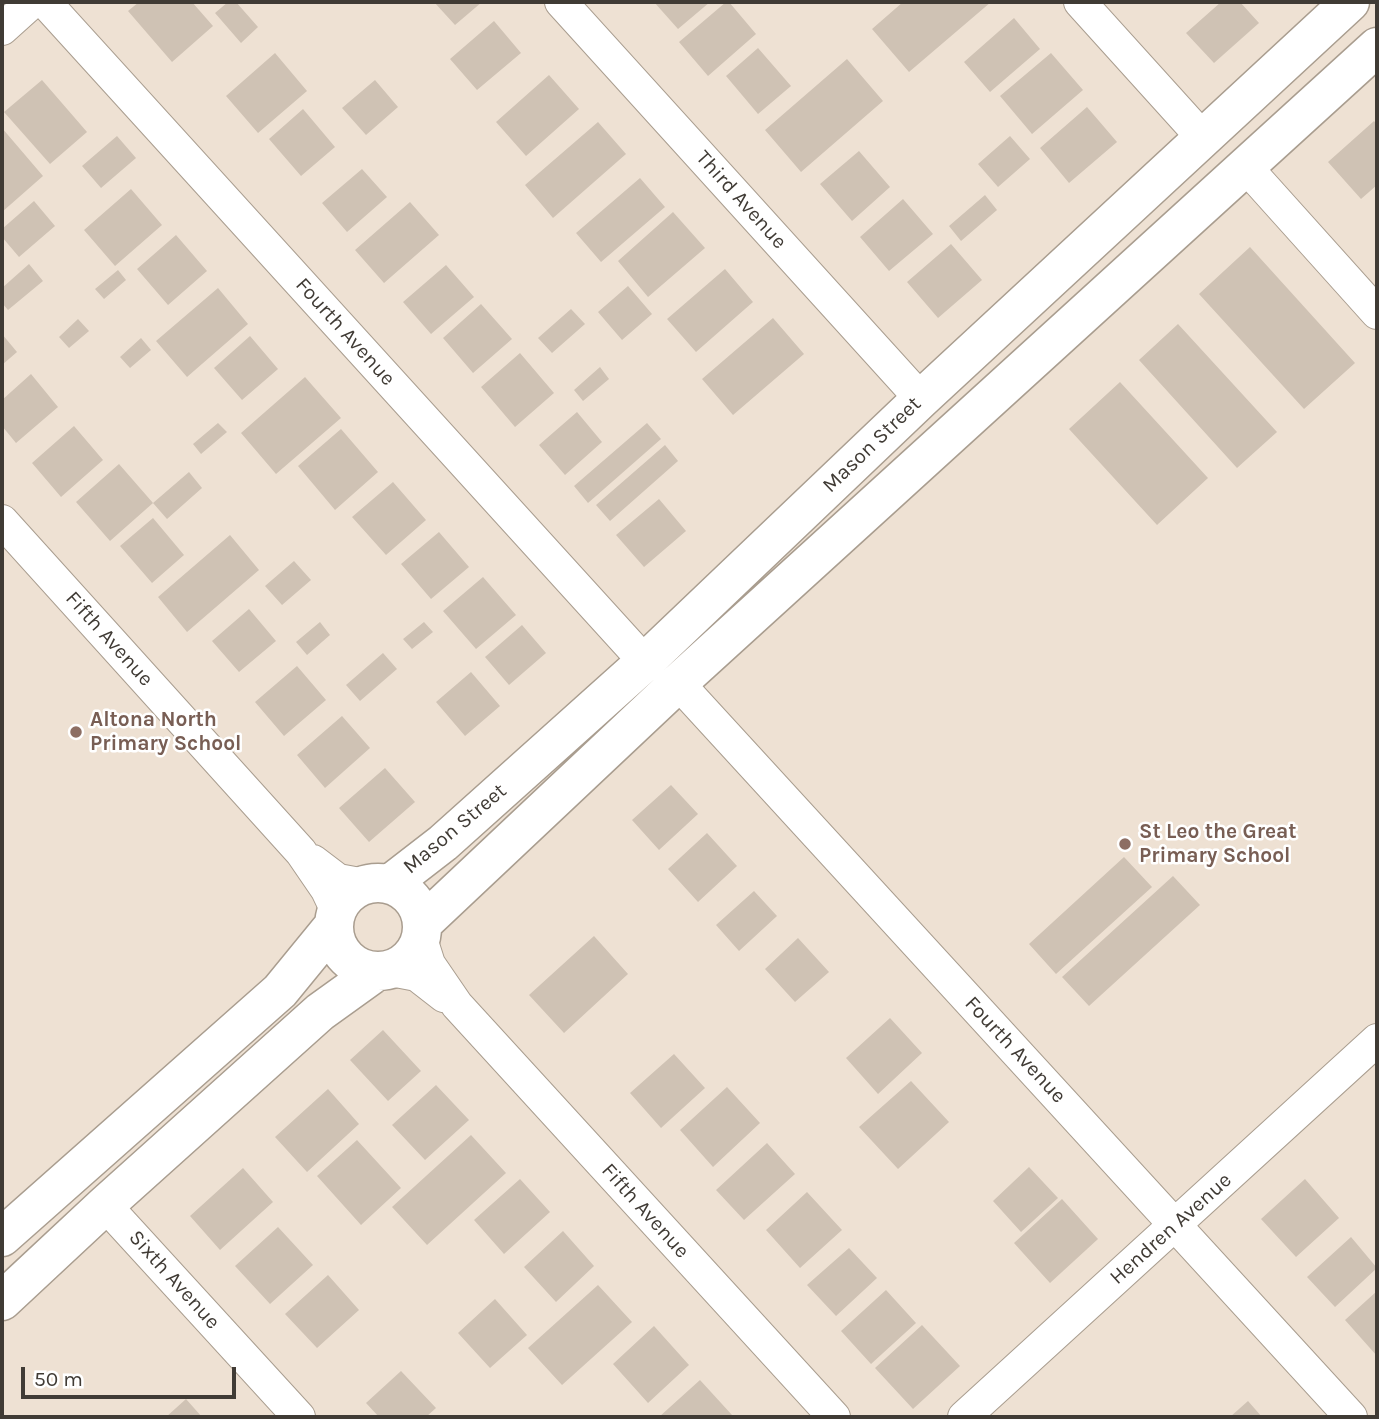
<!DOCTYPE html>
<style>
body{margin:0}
#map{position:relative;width:1379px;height:1419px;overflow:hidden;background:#eee1d3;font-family:Karla,sans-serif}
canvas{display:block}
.frame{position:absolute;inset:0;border:4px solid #403b35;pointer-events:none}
.scale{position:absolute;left:21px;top:1367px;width:215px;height:32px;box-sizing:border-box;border:4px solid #403b35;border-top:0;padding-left:9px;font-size:21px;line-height:24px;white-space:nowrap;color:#403b35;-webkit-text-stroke:5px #fff;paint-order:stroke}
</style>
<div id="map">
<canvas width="1379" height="1419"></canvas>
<div class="frame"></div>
<div class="scale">50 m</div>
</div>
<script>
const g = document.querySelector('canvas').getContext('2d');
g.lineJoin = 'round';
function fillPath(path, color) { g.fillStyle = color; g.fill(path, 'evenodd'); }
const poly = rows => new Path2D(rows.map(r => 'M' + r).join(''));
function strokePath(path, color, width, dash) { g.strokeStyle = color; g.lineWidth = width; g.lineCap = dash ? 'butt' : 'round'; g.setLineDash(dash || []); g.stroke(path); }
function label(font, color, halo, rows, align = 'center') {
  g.font = font + ' Karla,sans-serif'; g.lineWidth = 5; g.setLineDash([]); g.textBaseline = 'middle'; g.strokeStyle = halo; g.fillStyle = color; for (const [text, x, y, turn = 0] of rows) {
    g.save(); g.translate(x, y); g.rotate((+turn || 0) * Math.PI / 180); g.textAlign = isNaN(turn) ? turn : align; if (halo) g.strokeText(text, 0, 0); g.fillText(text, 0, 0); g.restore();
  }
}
const building = poly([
 [139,2,192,2,213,26,172,62,128,11],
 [228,2,236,2,258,27,241,43,215,13],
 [434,2,482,2,455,25],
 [654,2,710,2,678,29],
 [726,2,729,2,756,34,708,76,679,42],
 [903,2,991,2,909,72,872,29],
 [1221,2,1240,2,1259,23,1214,63,1186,33],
 [1014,18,1040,49,990,92,964,62],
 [494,21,521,53,477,90,450,59],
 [758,48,791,86,758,114,726,76],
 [275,53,307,91,258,133,226,96],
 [1051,53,1083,90,1032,134,1000,96],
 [847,59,883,101,801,172,765,130],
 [549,75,579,109,526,156,496,122],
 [42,80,87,132,50,164,4,112],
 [375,80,398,107,366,135,342,108],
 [1087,107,1117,142,1069,183,1040,148],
 [303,109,335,147,301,176,269,139],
 [1374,121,1377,125,1377,185,1361,199,1328,162],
 [598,122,626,154,553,218,525,185],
 [2,128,43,176,2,212],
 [117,136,136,158,101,188,82,166],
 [1010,136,1030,159,998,187,978,164],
 [859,151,890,187,852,221,820,184],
 [362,169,387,197,347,232,322,203],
 [640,178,665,207,601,262,576,233],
 [131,189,162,225,115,266,84,230],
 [985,195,997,210,961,241,949,226],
 [903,199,933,234,889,271,860,237],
 [34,201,55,226,19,257,2,237,2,229],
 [410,202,439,235,384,283,355,250],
 [673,212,705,248,648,297,618,261],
 [176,235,207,271,168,305,137,269],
 [951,244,982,280,938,318,907,282],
 [1250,247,1355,363,1304,409,1199,294],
 [29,264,43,281,8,310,2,303,2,288],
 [446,265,474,297,431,334,403,302],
 [725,269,753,302,696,352,667,319],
 [118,270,126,280,104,299,95,289],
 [628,286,652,314,622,340,598,312],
 [218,288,248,324,187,377,156,341],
 [481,304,512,339,473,373,443,338],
 [571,309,585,324,552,353,538,338],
 [773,318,804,354,733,415,702,379],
 [78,319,89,331,69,348,59,337],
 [1178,324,1277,432,1237,468,1139,360],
 [2,334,17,352,2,365],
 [250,336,278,369,242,400,214,368],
 [141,338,151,350,130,368,120,357],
 [520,353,554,393,515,427,481,387],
 [600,367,609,379,583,401,574,390],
 [31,374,58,407,16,443,2,426,2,400],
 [305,377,341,418,276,474,241,433],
 [1120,382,1208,478,1157,525,1069,429],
 [577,412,602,442,565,475,539,445],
 [218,423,227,432,201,454,193,444],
 [647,423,661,439,588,503,574,486],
 [74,426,103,460,61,497,32,463],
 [341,429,378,472,335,510,298,466],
 [665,445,678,461,610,521,596,505],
 [119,464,153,503,110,541,76,502],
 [189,472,202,488,167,519,153,503],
 [393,482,426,520,386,555,352,517],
 [659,499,686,531,644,567,616,535],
 [153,518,184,555,152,583,120,546],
 [439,532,469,567,431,599,401,564],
 [230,535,259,570,187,632,158,597],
 [294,561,311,580,282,605,265,586],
 [483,577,516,615,476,649,443,611],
 [249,609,276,641,239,672,212,641],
 [320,622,330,635,307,655,296,642],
 [424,622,433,632,412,649,403,639],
 [522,625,546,653,509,685,485,657],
 [383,653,397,669,360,701,346,685],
 [297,666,326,700,284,736,255,702],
 [471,672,500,706,465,736,436,702],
 [342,716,370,748,325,788,297,755],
 [385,768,415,802,369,842,339,808],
 [671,785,698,814,659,850,632,820],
 [707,833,737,866,698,902,668,869],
 [1124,857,1152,887,1056,974,1029,944],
 [1173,876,1200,905,1089,1006,1062,977],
 [754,891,777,916,739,951,716,925],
 [594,936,628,974,564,1033,529,995],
 [798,938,829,972,795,1002,765,969],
 [890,1018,922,1053,878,1094,846,1058],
 [383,1030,421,1071,388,1101,350,1060],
 [674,1054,705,1088,661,1128,630,1093],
 [911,1081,949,1122,898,1169,859,1127],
 [436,1085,469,1120,425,1160,392,1125],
 [727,1087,760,1123,713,1167,680,1130],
 [328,1089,359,1124,307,1172,275,1137],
 [471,1135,506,1173,427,1245,392,1207],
 [357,1140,401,1188,361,1225,317,1176],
 [767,1143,795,1174,744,1220,716,1190],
 [1029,1167,1058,1198,1021,1232,993,1201],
 [243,1168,273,1202,220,1250,190,1216],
 [520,1179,550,1212,504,1254,474,1220],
 [1305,1179,1339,1218,1296,1257,1261,1219],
 [807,1192,842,1230,800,1268,766,1230],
 [1062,1199,1098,1239,1050,1283,1014,1243],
 [278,1227,313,1265,270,1304,235,1266],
 [563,1231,594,1266,556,1302,524,1267],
 [1351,1237,1377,1268,1335,1307,1307,1277],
 [849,1248,877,1278,836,1316,807,1285],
 [328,1275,359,1310,317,1348,285,1314],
 [598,1285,632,1322,562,1385,528,1348],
 [886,1290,916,1323,871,1364,841,1331],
 [1377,1291,1377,1356,1345,1320],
 [495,1299,527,1335,490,1368,458,1333],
 [922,1325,960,1366,913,1409,875,1368],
 [654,1326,689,1365,648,1403,613,1364],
 [401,1371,436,1408,426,1417,379,1417,366,1403],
 [700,1380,732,1415,730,1417,659,1417],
 [186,1399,202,1417,166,1417],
 [1248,1401,1262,1417,1230,1417]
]);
const minor = poly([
 [45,2,645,662],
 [561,2,921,399],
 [1080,2,1202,137],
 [2,29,32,2],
 [1245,166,1377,313],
 [2,521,301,852,327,890,337,911],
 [678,683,1351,1417],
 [313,861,338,880,365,885],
 [421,939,429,964,457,1005,834,1417],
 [391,970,417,975,444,996],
 [105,1205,299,1417],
 [964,1417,1377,1040]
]);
const tertiary = poly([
 '334 927a44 44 0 1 1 88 0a44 44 0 1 1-88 0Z',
 [390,884,443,843,645,662,921,399,1350,2],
 [422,924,678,683,1377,47],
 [2,1237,280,991,334,925],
 [2,1301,105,1205,320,1012,377,971]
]);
const markers = [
 [76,732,7,"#8d6e63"],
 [1125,844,7,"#8d6e63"]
];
const streetNames = [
 ["Third Avenue",741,200,48],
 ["Fourth Avenue",345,332,48],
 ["Mason Street",872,445,-44],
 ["Fifth Avenue",109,639,48],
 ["Mason Street",455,829,-40],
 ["Fourth Avenue",1015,1050,47],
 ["Fifth Avenue",645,1211,48],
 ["Hendren Avenue",1171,1229,-42],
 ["Sixth Avenue",174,1280,48]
];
const educationNames = [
 ["Altona North",90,720],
 ["Primary School",90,744],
 ["St Leo the Great",1139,832],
 ["Primary School",1139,856]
];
fillPath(building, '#cfc2b4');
strokePath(minor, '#a99d8f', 34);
strokePath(tertiary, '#a99d8f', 41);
strokePath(minor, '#fff', 32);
strokePath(tertiary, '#fff', 38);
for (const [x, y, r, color] of markers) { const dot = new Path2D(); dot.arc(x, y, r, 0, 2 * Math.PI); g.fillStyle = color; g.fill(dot); strokePath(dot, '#fff', 2.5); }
label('21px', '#403b35', '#fff', streetNames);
label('bold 21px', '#785e54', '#fff', educationNames, 'left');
</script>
